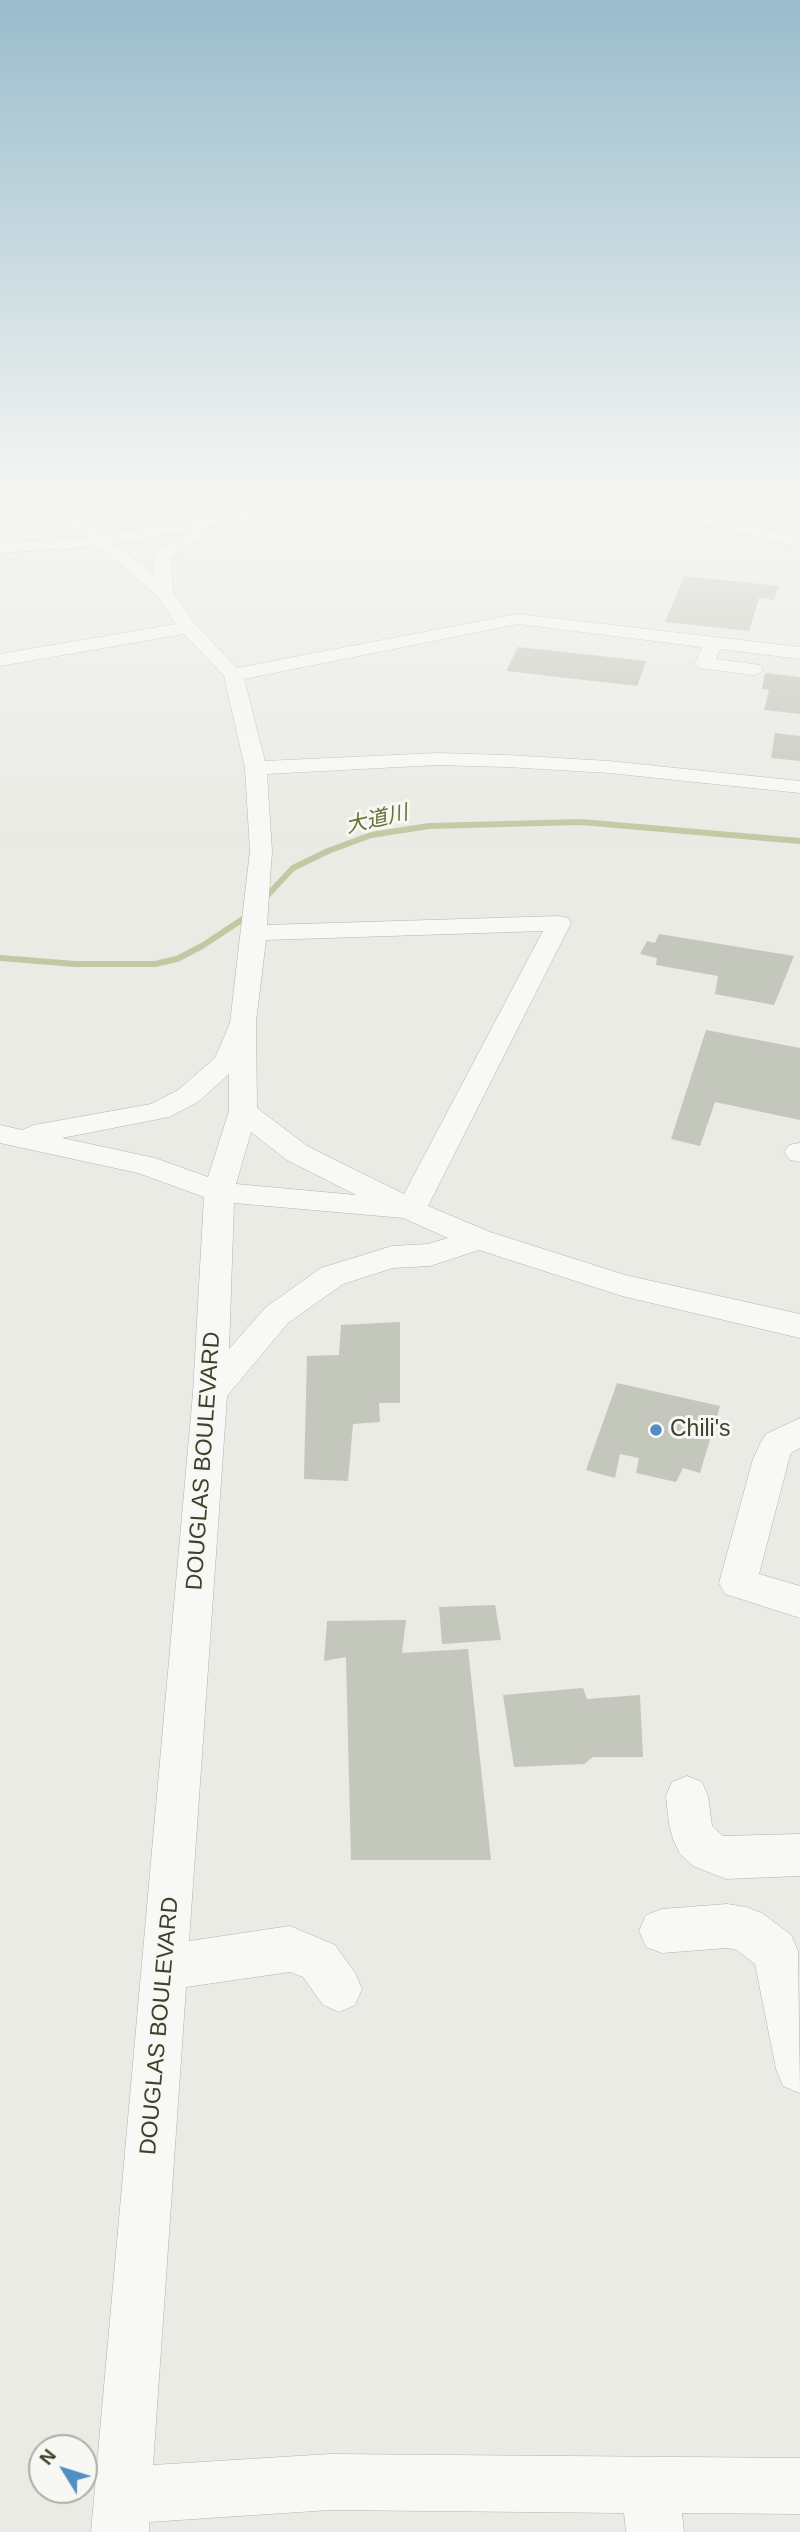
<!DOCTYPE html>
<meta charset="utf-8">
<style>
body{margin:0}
#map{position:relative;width:800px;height:2532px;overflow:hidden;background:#e9ebe4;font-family:Helvetica,sans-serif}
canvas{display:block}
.north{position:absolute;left:28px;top:2434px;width:70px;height:70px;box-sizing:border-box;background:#f7f8f3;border:2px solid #acafa3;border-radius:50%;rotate:308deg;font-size:19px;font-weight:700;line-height:28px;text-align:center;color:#3c422c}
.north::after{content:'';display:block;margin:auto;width:24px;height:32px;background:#528ec6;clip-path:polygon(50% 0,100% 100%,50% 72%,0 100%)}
</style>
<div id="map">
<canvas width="800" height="2532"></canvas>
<div class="north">N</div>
</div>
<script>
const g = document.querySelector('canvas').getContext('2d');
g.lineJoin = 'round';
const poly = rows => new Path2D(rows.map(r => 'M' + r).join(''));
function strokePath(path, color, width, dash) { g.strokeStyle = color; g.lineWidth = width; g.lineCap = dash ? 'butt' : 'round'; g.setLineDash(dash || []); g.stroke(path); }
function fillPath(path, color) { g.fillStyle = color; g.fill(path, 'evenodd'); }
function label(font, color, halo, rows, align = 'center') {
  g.font = font + ' Helvetica,"Noto Sans JP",sans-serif'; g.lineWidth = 6; g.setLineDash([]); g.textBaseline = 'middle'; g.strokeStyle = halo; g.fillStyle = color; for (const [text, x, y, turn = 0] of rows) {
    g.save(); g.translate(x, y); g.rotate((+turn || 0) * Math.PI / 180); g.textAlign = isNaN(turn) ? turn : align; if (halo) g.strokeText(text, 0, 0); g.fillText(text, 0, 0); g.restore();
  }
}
const stream = poly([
 [262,901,293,868,328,851,371,835,429,826,581,822,800,841],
 [0,958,75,964,155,964,177,959,202,946,249,915]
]);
const building = poly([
 [684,576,779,586,774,600,759,598,749,631,665,622],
 [518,647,646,661,637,686,506,671],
 [765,673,800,677,800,714,764,710,769,690,762,689],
 [775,733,800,736,800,761,771,758],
 [659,934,794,956,774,1005,715,994,718,976,656,965,657,958,640,954,647,941,655,943],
 [706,1030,800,1048,800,1120,715,1102,700,1146,671,1139],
 [400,1322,400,1403,379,1403,380,1422,353,1424,348,1481,304,1479,307,1356,339,1355,341,1325],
 [617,1383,720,1406,700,1473,683,1468,676,1482,636,1473,639,1458,620,1454,615,1478,586,1470],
 [495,1605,501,1640,442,1644,439,1607],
 [406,1620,402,1653,468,1649,491,1860,351,1860,346,1657,324,1661,327,1621],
 [583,1688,587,1699,640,1695,643,1757,593,1757,584,1764,514,1767,503,1695]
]);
const minor = poly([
 [17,491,36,491,91,524,105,535,227,513,375,491,416,491,408,496,209,526,212,530,210,533,171,558,173,592,195,624,237,668,518,614,800,647,800,659,720,649,716,659,760,665,763,669,760,673,753,675,698,668,695,664,702,647,518,624,244,679,265,761,437,753,507,755,609,761,800,781,800,793,609,773,507,767,437,765,267,774,272,851,267,925,559,916,568,918,571,923,428,1206,490,1232,625,1275,800,1314,800,1338,622,1296,479,1250,430,1266,393,1268,343,1284,288,1323,227,1396,189,1941,290,1926,335,1945,355,1973,362,1989,355,2005,339,2012,323,2005,303,1977,290,1972,186,1987,153,2465,330,2454,800,2458,800,2514,682,2513,684,2532,626,2532,624,2513,330,2510,149,2522,149,2532,91,2532,193,1393,204,1197,138,1173,0,1143,0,1125,22,1130,34,1125,151,1104,178,1090,215,1058,230,1023,250,851,245,768,224,676,184,634,0,666,0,654,176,624,157,596,98,546,0,553,0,543,87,537,17,491],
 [193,529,156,552,154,556,154,575,115,544,193,529],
 [543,931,404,1194,307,1146,257,1108,256,1021,266,940,543,931],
 [229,1074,229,1111,208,1177,155,1158,62,1138,169,1117,198,1102,229,1074],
 [251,1132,287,1160,356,1195,236,1184,251,1132],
 [234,1203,403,1218,448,1238,428,1244,392,1246,321,1268,266,1307,229,1349,234,1203],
 [621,491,644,491,711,517,800,537,800,547,700,524,621,491],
 [799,1143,800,1143,800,1162,790,1160,784,1152,789,1145,799,1143],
 [800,1418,800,1448,791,1453,789,1459,759,1574,800,1586,800,1618,725,1594,719,1583,753,1459,760,1444,766,1434,800,1418],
 [687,1776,702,1782,708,1796,712,1826,723,1836,800,1834,800,1876,726,1879,693,1866,680,1854,673,1839,669,1824,666,1796,672,1782,687,1776],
 [727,1904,746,1907,762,1913,791,1935,798,1951,800,2093,783,2086,776,2069,755,1964,737,1950,727,1948,662,1953,646,1947,639,1931,646,1915,662,1909,727,1904]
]);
const markers = [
 [656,1430,7,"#528ec6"]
];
const farWaternames = [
 ["大道川",377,820,-13]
];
const poiNames = [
 ["Chili's",670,1430]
];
const streetNames = [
 ["DOUGLAS BOULEVARD",204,1461,-86],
 ["DOUGLAS BOULEVARD",160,2026,-85]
];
strokePath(stream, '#c2c8a1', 6);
fillPath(building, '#c4c7bb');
strokePath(minor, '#b2b5a9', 1);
fillPath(minor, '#f8f9f6');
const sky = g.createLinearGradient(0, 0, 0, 846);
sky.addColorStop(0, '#99bccc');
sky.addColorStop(0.58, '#f5f6f3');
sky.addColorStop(1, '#f5f6f300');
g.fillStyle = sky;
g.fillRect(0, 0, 800, 846);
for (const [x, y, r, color] of markers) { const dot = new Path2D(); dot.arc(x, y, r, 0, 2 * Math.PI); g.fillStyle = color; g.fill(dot); strokePath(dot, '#f7f8f3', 2.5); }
label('italic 21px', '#687339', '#f7f8f3', farWaternames);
label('23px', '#3c422c', '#f7f8f3', poiNames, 'left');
label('23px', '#3c422c', '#f7f8f3', streetNames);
</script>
